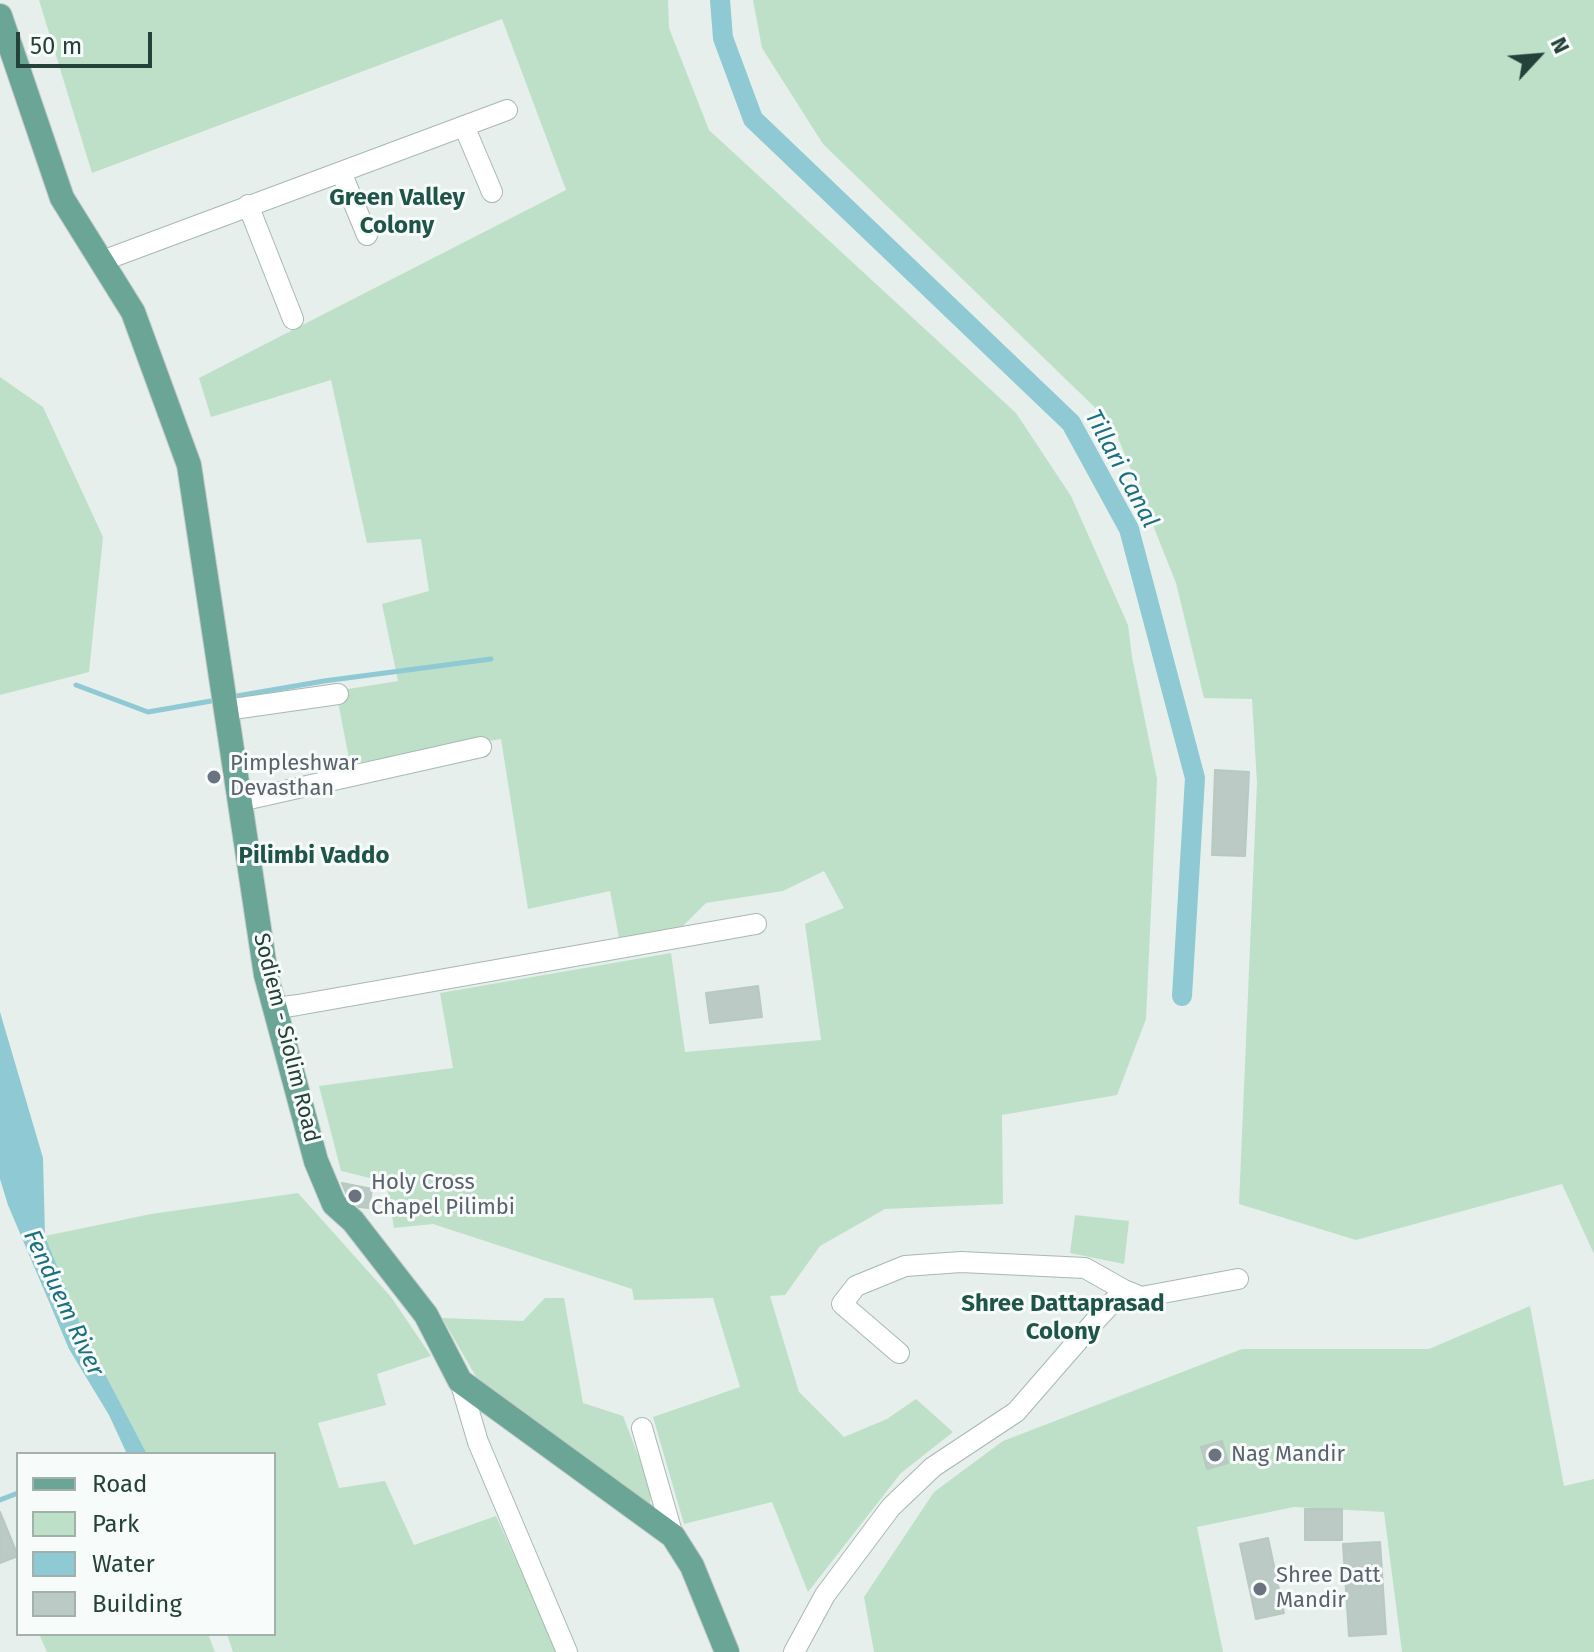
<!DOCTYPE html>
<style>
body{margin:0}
#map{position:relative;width:1594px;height:1652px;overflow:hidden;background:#e6efeb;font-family:"Fira Sans",sans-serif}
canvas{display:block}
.legend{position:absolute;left:16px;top:1452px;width:260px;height:184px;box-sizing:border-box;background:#f7fbf9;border:2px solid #a3b1ad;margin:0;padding:10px 14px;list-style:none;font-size:24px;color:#24423a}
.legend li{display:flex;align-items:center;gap:16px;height:40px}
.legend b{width:40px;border:2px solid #a3b1ad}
.north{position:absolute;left:1498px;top:16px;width:80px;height:80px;-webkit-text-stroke:6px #f7fbf9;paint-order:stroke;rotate:64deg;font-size:22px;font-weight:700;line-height:32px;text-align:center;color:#24423a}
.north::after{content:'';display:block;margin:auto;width:28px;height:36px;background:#24423a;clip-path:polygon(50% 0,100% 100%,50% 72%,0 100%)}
.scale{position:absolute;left:16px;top:32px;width:136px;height:36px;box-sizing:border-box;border:4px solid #24423a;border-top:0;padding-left:10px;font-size:24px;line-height:28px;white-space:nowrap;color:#24423a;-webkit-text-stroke:6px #f7fbf9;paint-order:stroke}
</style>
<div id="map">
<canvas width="1594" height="1652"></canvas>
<ul class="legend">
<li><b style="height:10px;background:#6aa596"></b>Road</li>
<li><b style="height:22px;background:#bfe0c8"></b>Park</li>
<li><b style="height:22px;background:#8ec9d4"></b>Water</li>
<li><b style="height:22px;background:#bbcac4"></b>Building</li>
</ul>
<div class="north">N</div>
<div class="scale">50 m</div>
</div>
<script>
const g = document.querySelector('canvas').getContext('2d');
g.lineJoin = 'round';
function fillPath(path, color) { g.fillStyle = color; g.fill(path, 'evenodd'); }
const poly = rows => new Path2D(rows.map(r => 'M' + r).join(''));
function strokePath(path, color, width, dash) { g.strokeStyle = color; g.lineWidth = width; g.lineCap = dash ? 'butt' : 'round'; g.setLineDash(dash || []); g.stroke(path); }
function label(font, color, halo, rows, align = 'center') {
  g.font = font + ' "Fira Sans",sans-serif'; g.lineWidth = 6; g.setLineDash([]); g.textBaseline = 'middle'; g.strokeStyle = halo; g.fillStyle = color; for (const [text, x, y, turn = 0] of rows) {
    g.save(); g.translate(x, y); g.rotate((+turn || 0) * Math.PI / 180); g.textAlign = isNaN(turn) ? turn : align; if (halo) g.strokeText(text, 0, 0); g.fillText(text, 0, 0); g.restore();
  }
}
const green = poly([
 [39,0,668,0,669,28,709,130,1016,413,1071,496,1128,625,1132,657,1157,779,1146,1019,1117,1095,1002,1115,1003,1204,885,1209,820,1246,785,1295,770,1296,799,1392,844,1437,887,1419,916,1399,953,1432,901,1473,808,1592,772,1502,684,1524,653,1417,740,1387,713,1298,634,1300,632,1289,433,1224,394,1228,386,1182,341,1171,319,1086,453,1068,440,993,671,953,685,1052,821,1040,805,924,844,908,824,871,783,891,706,903,679,930,619,938,610,891,528,909,501,739,350,764,336,691,398,681,382,604,429,591,421,539,367,543,331,380,211,417,199,378,566,190,502,19,92,173],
 [753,0,1594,0,1594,1254,1562,1184,1356,1240,1239,1204,1257,783,1252,699,1204,698,1176,583,1113,425,823,144,762,48],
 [0,377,43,407,103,537,89,672,0,695],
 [298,1193,391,1297,431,1356,377,1374,386,1405,318,1423,339,1488,385,1481,414,1545,496,1516,558,1652,233,1652,227,1634,274,1634,274,1454,147,1454,85,1336,45,1236,151,1214],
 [1075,1215,1129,1221,1124,1264,1070,1253],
 [545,1298,564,1298,583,1403,623,1416,651,1489,650,1506,478,1380,442,1318,523,1321],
 [1530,1306,1564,1486,1594,1479,1594,1652,1402,1652,1384,1512,1294,1507,1197,1527,1223,1652,874,1652,864,1597,934,1492,1003,1441,1242,1349,1429,1349],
 [39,1634,208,1634,215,1652,47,1652]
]);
const water = poly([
 [0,1012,43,1158,45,1236,85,1336,147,1454,127,1454,109,1415,69,1349,8,1205,0,1179]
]);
const stream = poly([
 [76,685,148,712,217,700],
 [231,697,324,681,491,659],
 [0,1500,18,1493]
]);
const canal = poly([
 [720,0,723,38,753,119,1071,423,1129,529,1195,778,1182,996]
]);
const building = poly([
 [1215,770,1249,772,1245,856,1212,855,1215,770],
 [758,986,762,1017,710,1023,706,993,758,986],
 [342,1183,372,1189,369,1208,359,1207,347,1195,342,1183],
 [1222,1441,1228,1463,1207,1469,1201,1447,1222,1441],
 [1305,1509,1342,1509,1342,1540,1305,1540,1305,1509],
 [0,1512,18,1556,0,1563,0,1512],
 [1268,1538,1284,1613,1256,1619,1240,1544,1268,1538],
 [1380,1542,1386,1634,1349,1636,1343,1544,1380,1542]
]);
const minor = poly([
 [464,126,492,192],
 [341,172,367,235],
 [248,205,293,319],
 [102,261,507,110],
 [226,710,338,694],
 [240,801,481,747],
 [276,1008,298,1005,756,924],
 [899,1353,842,1304,856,1286,905,1266,961,1262,1085,1268,1124,1290,1141,1297,1238,1279],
 [460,1381,478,1442,567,1652],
 [642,1428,673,1536],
 [794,1652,825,1595,891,1507,933,1467,1016,1412,1096,1320,1124,1290]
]);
const major = poly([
 [0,16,62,198,133,312,189,465,266,975,316,1161,334,1204,353,1221,426,1315,460,1381,673,1536,692,1566,727,1652]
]);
const markers = [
 [214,777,8,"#6b7280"],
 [355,1196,8,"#6b7280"],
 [1215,1455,8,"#6b7280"],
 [1260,1589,8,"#6b7280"]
];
const worshipNames = [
 ["Pimpleshwar",230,764],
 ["Devasthan",230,789],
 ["Holy Cross",371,1183],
 ["Chapel Pilimbi",371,1208],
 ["Nag Mandir",1231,1455],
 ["Shree Datt",1276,1576],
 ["Mandir",1276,1601]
];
const streetNames = [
 ["Sodiem - Siolim Road",286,1038,76]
];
const neighbourhoodNames = [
 ["Green Valley",397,198],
 ["Colony",397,226],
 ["Pilimbi Vaddo",314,856],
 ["Shree Dattaprasad",1063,1304],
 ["Colony",1063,1332]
];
const waterNames = [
 ["Tillari Canal",1121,469,62],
 ["Fenduem River",63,1303,65]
];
fillPath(green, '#bfe0c8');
fillPath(water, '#8ec9d4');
strokePath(stream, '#8ec9d4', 5);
strokePath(canal, '#8ec9d4', 20);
fillPath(building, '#bbcac4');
strokePath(building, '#b8c9c2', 2);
strokePath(minor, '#a8b8b2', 22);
strokePath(major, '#c2cac8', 26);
strokePath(minor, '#fff', 20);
strokePath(major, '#6aa596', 24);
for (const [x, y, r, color] of markers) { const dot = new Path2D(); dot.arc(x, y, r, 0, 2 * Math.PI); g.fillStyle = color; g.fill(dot); strokePath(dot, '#f7fbf9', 3); }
label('22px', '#5b616d', '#f7fbf9', worshipNames, 'left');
label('22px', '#24423a', '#f7fbf9', streetNames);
label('bold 24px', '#1f5548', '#f7fbf9', neighbourhoodNames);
label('italic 24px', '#1c6f80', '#f7fbf9', waterNames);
</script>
